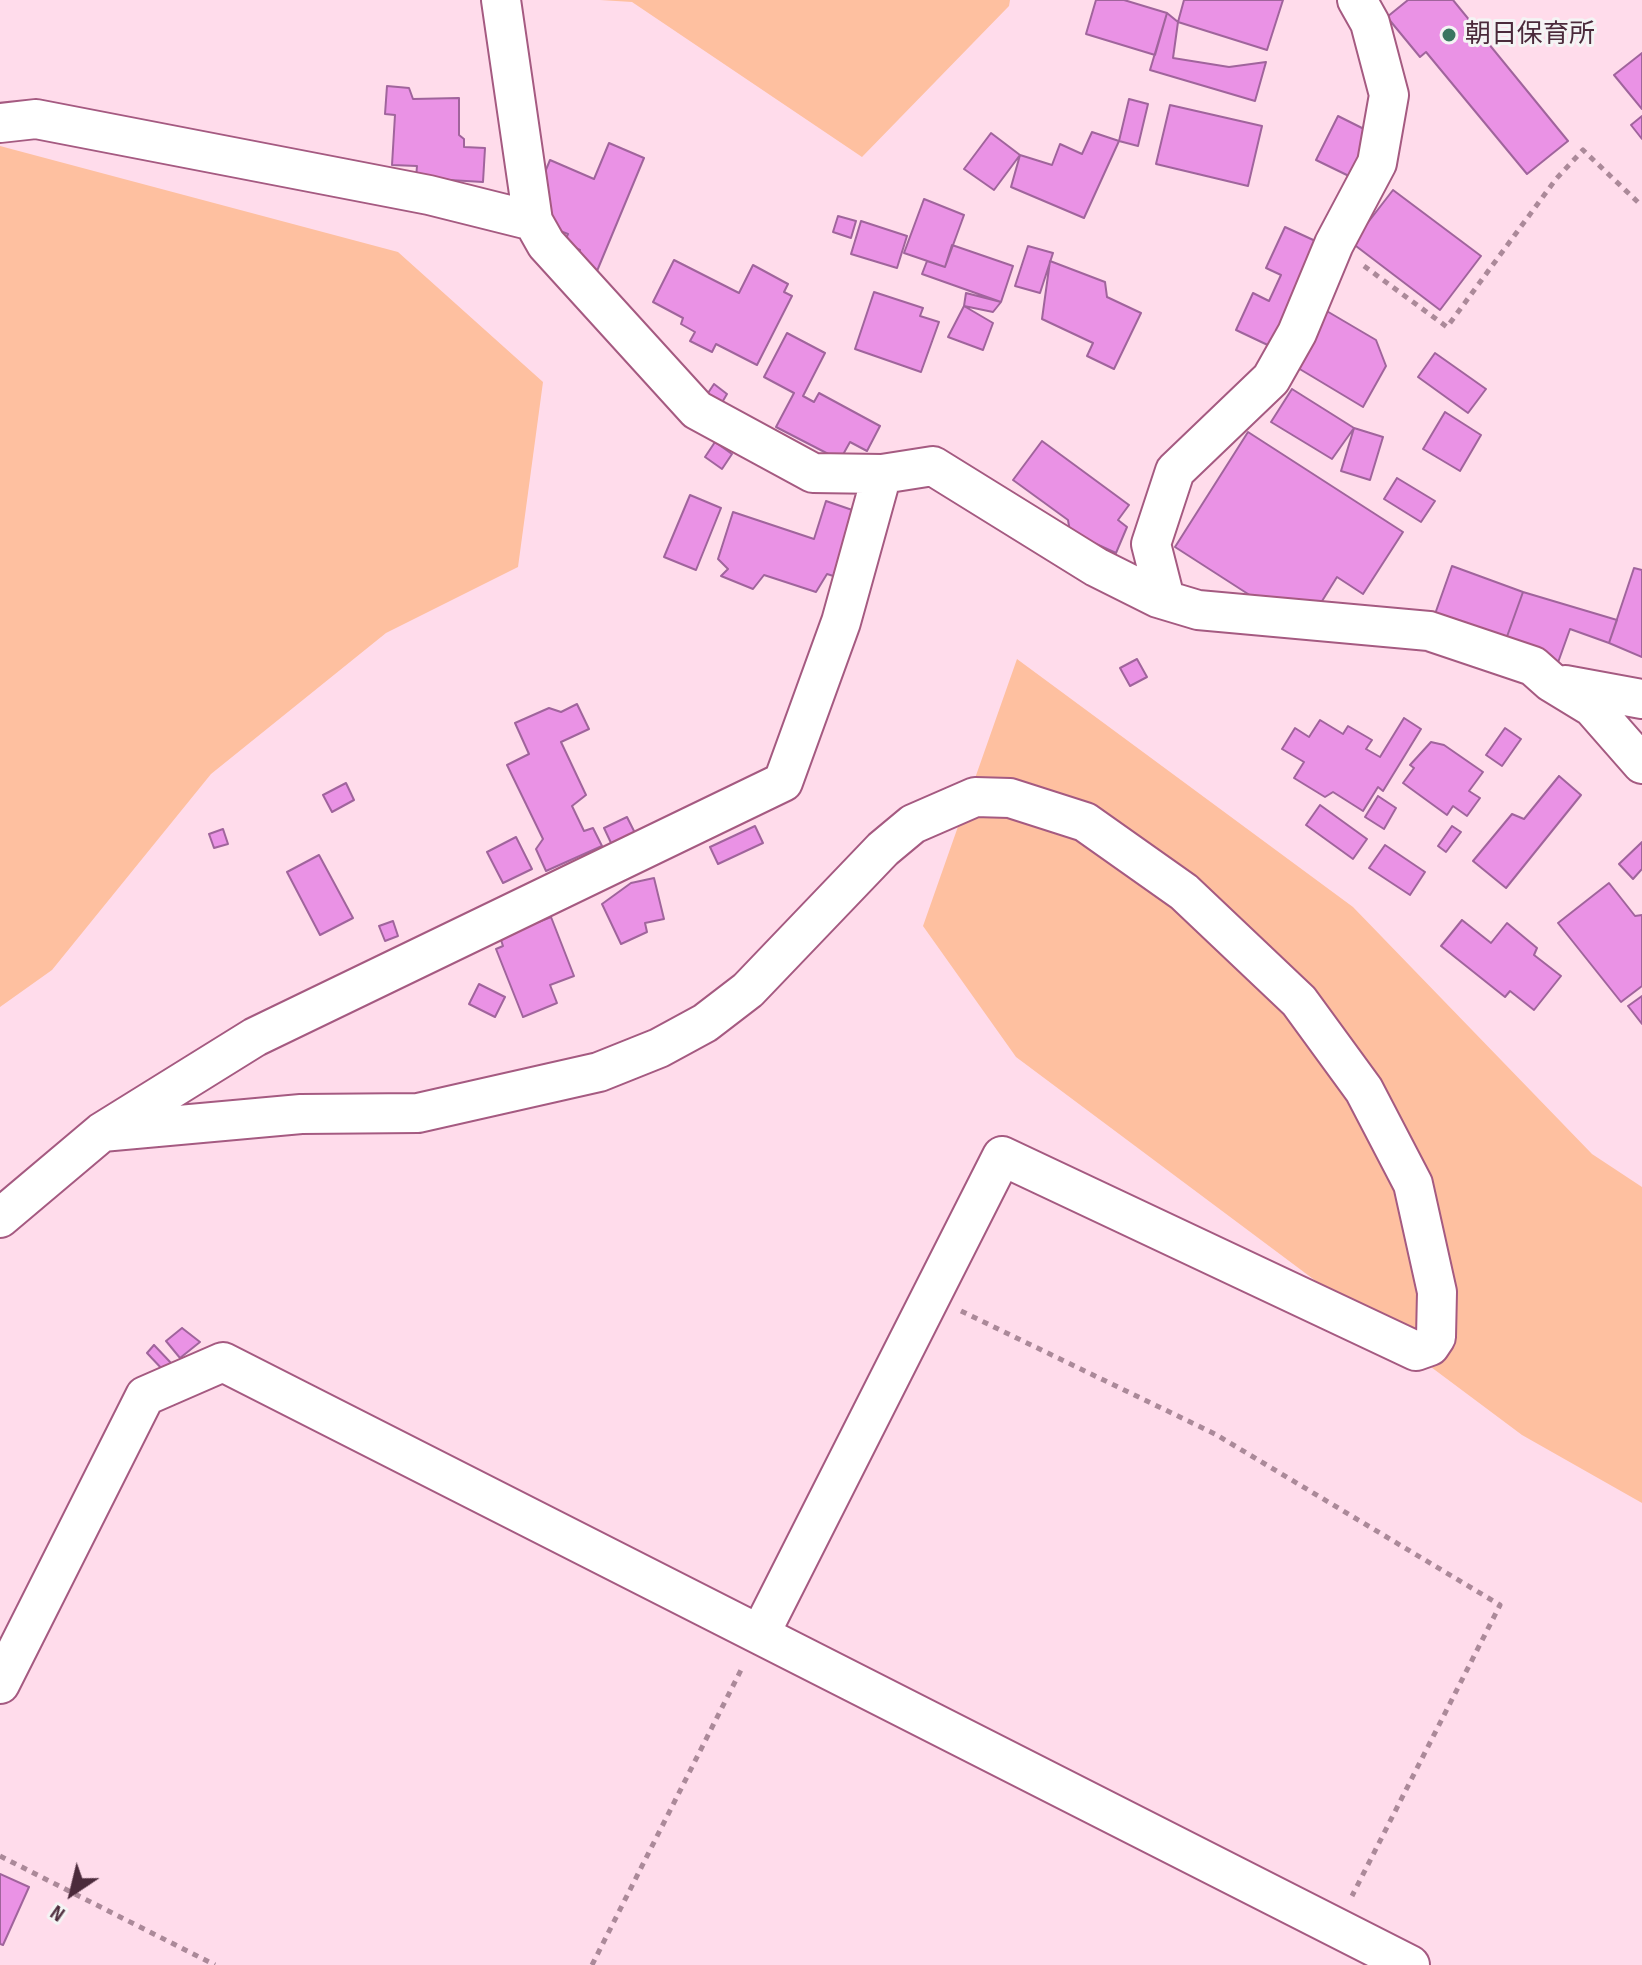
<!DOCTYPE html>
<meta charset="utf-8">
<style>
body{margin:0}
#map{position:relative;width:1642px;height:1965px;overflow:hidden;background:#ffdceb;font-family:"Sofia Sans Condensed",sans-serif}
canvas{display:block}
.north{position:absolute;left:32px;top:1853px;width:80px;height:80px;-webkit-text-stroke:6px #f4f4f4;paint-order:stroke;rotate:215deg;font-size:22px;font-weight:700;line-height:32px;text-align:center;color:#4b2a3b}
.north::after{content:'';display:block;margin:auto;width:28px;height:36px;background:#4b2a3b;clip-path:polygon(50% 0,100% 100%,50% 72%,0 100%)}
</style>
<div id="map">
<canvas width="1642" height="1965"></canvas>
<div class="north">N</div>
</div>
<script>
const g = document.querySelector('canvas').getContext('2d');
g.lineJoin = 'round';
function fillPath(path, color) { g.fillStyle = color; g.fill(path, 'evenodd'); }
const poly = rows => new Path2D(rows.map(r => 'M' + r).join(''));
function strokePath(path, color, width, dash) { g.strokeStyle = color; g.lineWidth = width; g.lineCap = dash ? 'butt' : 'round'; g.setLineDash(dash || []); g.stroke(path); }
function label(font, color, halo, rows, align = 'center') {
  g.font = font + ' "Sofia Sans Condensed","Noto Sans JP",sans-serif'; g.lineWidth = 6; g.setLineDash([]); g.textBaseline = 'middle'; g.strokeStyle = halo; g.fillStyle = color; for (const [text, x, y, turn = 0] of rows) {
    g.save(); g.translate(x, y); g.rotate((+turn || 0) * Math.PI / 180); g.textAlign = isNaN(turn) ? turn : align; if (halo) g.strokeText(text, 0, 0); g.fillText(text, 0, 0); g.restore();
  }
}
const green = poly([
 [600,0,1010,0,1009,6,862,157,632,2],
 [0,146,398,252,543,382,518,567,386,633,211,774,52,970,0,1007],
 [1017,659,1353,907,1592,1154,1642,1187,1642,1503,1522,1435,1016,1057,923,926]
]);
const building = poly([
 [1096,0,1124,0,1167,13,1155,55,1086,34,1096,0],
 [1184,0,1283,0,1267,50,1178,22,1184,0],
 [1408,0,1453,0,1568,141,1527,174,1426,52,1420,57,1387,17,1408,0],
 [1167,13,1178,22,1173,58,1229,67,1266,62,1255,101,1150,70,1167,13],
 [1642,53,1642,109,1614,75,1642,53],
 [387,86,409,88,413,99,459,98,459,135,464,139,464,147,485,148,483,182,416,178,417,166,392,165,395,115,385,114,387,86],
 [1129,99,1148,104,1138,146,1119,141,1129,99],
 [1170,105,1262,126,1248,186,1156,164,1170,105],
 [1338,116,1374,134,1353,178,1316,160,1338,116],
 [1642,116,1642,139,1631,125,1642,116],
 [1092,132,1119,141,1084,218,1011,187,1020,155,1052,165,1060,144,1082,154,1092,132],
 [991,133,1020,155,994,190,964,169,991,133],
 [609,143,644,158,597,271,575,262,580,250,564,243,568,234,547,226,536,194,550,160,594,179,609,143],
 [1393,190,1481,256,1440,310,1352,243,1393,190],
 [924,199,964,215,945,267,904,253,924,199],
 [838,216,856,221,851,238,833,232,838,216],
 [861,221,907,236,897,268,851,254,861,221],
 [1285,227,1322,244,1274,348,1236,330,1253,293,1269,301,1281,275,1266,268,1285,227],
 [952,245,1013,266,1001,302,922,274,927,261,945,267,952,245],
 [1028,246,1053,253,1040,293,1015,286,1028,246],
 [674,260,739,293,753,265,788,284,784,292,792,296,757,365,716,344,712,352,690,341,695,332,681,324,683,318,653,302,674,260],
 [1050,261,1105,282,1107,297,1141,313,1114,369,1087,356,1093,343,1042,319,1050,261],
 [874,292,923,308,920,316,939,322,921,372,855,349,874,292],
 [966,293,1001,302,993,312,964,306,966,293],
 [964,306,993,323,983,350,948,337,964,306],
 [1325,310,1376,340,1386,366,1363,407,1293,365,1325,310],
 [787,333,825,353,803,396,814,402,819,393,880,426,867,451,850,442,840,460,776,427,794,393,764,377,787,333],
 [1435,353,1486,389,1468,413,1418,377,1435,353],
 [714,384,727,394,720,406,706,396,714,384],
 [1292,389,1354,428,1332,459,1271,422,1292,389],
 [1445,412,1481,435,1460,471,1423,449,1445,412],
 [1354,428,1383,437,1370,480,1341,471,1354,428],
 [1248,432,1403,532,1363,594,1337,577,1304,630,1175,547,1248,432],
 [1042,441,1129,505,1118,520,1127,527,1116,553,1070,532,1068,520,1013,480,1042,441],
 [715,442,732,454,722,469,705,457,715,442],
 [1397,478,1435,501,1421,522,1384,499,1397,478],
 [690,495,721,508,696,570,664,557,690,495],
 [826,501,864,514,843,579,827,574,816,592,764,575,753,589,721,576,728,569,718,559,733,512,814,539,826,501],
 [1452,566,1523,592,1500,656,1429,631,1452,566],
 [1634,568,1642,570,1642,657,1609,643,1634,568],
 [1523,592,1617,620,1609,643,1570,629,1551,682,1500,656,1523,592],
 [1137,659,1147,677,1130,686,1120,668,1137,659],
 [577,704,589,729,561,742,586,795,572,806,584,831,593,828,602,846,546,871,536,849,543,839,507,765,529,754,515,723,549,708,561,712,577,704],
 [1404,718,1421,729,1383,791,1378,787,1363,811,1333,792,1325,797,1294,778,1304,762,1282,749,1295,728,1309,737,1320,720,1343,734,1348,726,1372,740,1366,749,1380,757,1404,718],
 [1505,728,1521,739,1502,766,1486,755,1505,728],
 [1431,742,1444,745,1483,772,1469,791,1480,798,1467,816,1453,806,1447,815,1403,783,1414,768,1410,765,1431,742],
 [1559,776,1581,795,1506,888,1473,861,1512,814,1524,819,1559,776],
 [346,783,354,800,332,812,323,795,346,783],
 [1378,796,1396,808,1384,829,1365,817,1378,796],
 [1320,805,1367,839,1353,859,1306,825,1320,805],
 [627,817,635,833,612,845,604,828,627,817],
 [755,826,763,843,718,864,710,847,755,826],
 [1452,826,1461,832,1446,852,1438,846,1452,826],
 [223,829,228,844,214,848,209,834,223,829],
 [516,837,532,869,503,883,487,852,516,837],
 [1642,842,1642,869,1633,879,1619,864,1642,842],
 [1385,845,1425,872,1410,895,1369,868,1385,845],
 [319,855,353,918,320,935,287,872,319,855],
 [654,878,664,919,645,923,647,932,621,944,602,904,631,883,654,878],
 [1609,883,1635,916,1642,915,1642,986,1621,1002,1558,923,1609,883],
 [551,917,574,976,550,985,557,1003,523,1017,496,949,503,946,500,937,551,917],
 [1462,920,1491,943,1507,923,1537,948,1534,955,1561,976,1534,1010,1510,991,1505,997,1441,946,1462,920],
 [393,921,398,936,385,941,379,926,393,921],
 [479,984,505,997,495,1017,469,1004,479,984],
 [1642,996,1642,1024,1628,1006,1642,996],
 [182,1328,200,1342,180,1358,166,1341,182,1328],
 [154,1345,171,1363,163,1370,147,1353,154,1345],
 [0,1874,29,1887,3,1945,0,1944,0,1874]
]);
const path = poly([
 [1364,266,1447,327,1556,179,1583,150,1642,206],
 [961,1311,1215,1434,1500,1605,1352,1896],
 [0,1856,215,1965],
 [592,1965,743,1666]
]);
const minor = poly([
 [501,0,533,221,546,244,697,410,813,473,882,474,933,466,1096,567,1158,598,1198,610,1429,631,1533,666,1551,682,1592,707,1642,764],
 [0,123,36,119,429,195,533,221],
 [1165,599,1151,544,1175,471,1271,379,1297,333,1334,244,1377,163,1389,95,1370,23,1357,0],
 [1565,685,1642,699],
 [102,1132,301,1114,418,1113,599,1072,659,1048,705,1023,748,990,883,849,913,824,975,797,1010,798,1085,822,1184,892,1299,1001,1364,1090,1413,1184,1437,1292,1436,1337,1430,1346,1416,1351,1002,1156,760,1634],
 [0,1218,102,1132,255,1037,783,782,841,622,882,474],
 [0,1684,145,1396,223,1362,1410,1965]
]);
const markers = [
 [1449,35,8,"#397661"]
];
const poiNames = [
 ["朝日保育所",1465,35]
];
fillPath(green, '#fec0a0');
fillPath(building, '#ea92e5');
strokePath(building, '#a0649c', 2);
strokePath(minor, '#a55a81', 42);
strokePath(path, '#ab8999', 5, [6, 6]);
strokePath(minor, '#fff', 38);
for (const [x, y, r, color] of markers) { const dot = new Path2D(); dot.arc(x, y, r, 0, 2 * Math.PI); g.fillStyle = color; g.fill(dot); strokePath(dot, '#f4f4f4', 3); }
label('26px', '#4b2a3b', '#f4f4f4', poiNames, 'left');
</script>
